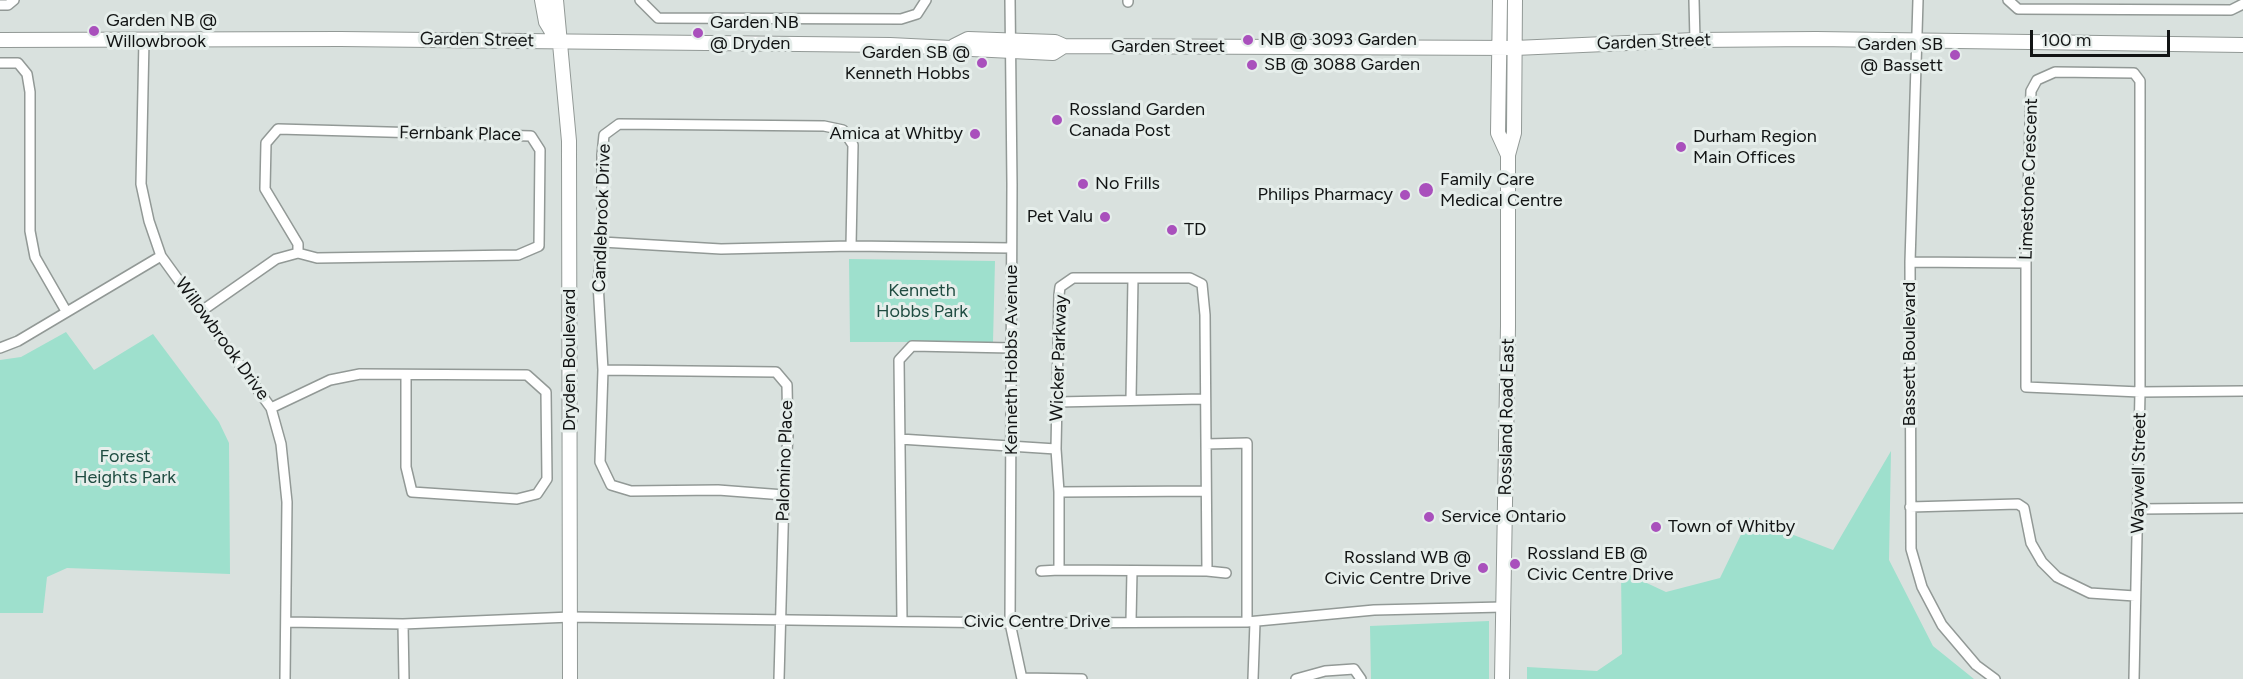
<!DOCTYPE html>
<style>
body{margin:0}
#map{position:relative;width:2243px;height:679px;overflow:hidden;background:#d9e1de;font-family:Figtree,sans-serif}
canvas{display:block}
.scale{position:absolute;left:2030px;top:30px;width:140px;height:27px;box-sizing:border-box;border:3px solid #121414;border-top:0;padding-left:8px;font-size:18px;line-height:21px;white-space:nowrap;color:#121414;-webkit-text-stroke:4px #e6eeeb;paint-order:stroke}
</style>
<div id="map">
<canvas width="2243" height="679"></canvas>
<div class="scale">100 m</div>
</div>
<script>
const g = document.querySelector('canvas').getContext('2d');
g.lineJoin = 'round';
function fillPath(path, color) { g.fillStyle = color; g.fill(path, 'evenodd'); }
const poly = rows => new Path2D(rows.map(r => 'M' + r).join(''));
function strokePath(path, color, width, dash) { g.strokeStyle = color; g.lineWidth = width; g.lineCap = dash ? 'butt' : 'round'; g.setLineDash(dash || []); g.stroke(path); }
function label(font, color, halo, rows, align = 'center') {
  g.font = font + ' Figtree,sans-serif'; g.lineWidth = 6; g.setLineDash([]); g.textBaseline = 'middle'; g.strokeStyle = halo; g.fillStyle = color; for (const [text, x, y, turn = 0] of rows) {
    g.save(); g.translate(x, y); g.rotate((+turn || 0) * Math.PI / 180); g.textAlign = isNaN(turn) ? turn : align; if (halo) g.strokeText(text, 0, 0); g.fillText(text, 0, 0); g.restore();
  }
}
const green = poly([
 [849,259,995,261,993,342,850,342],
 [66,332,94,370,153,334,219,422,229,443,230,574,67,568,47,577,43,613,0,613,0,360,21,357],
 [1891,451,1889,560,1933,646,1974,679,1527,679,1527,667,1597,671,1622,654,1621,571,1666,592,1720,578,1749,518,1833,550],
 [1489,621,1489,679,1371,679,1370,626]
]);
const street = poly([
 [640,0,658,18,901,19,917,14,926,0],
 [1010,0,1012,184,1010,623,1022,679],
 [1128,0,1128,2],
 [1694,0,1695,40],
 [1918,0,1910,262,1911,549,1922,587,1942,625,1976,665,1995,679],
 [2008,0,2018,9,2231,10,2243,4],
 [0,5,8,5,14,0],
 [144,40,141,184,149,221,161,256,271,408,281,444,287,502,285,679],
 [0,63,18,63,27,74,30,92,30,231,35,257,66,311],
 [602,242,721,249,851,246,1011,248],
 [1910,262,2026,263],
 [1073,278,1190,278,1202,284,1205,315,1207,571,1059,570,1059,492,1056,449,1059,295,1060,287,1073,278],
 [203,310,276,259,298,253,317,258,518,255,539,246,540,150,531,136,278,129,266,143,265,189,298,244,298,253],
 [0,348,18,341,161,256],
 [603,370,776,372,787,385,788,436,784,495,779,679],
 [1131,399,1133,278],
 [1057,402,1204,399],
 [271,408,330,380,360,374,527,375,546,392,547,479,537,494,517,499,412,492,406,467,406,376],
 [900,439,1056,449],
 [1206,444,1247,443,1247,622],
 [1059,492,1205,491],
 [784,495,718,490,631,491,611,485,600,462,603,370,598,283,602,242,602,155,604,135,619,124,824,126,843,130,853,145,851,246],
 [1910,507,2018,504,2024,508,2031,543,2042,562,2057,577,2090,593,2135,596],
 [2139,509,2243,508],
 [1041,571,1059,570],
 [1207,571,1226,573],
 [902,621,899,360,912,346,1012,348],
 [1131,621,1132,571],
 [287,622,403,624,571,617,1010,623,1247,622,1374,610,1503,607],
 [403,624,404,679],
 [1022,678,1082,679],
 [1253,679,1255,622],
 [1296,679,1325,671,1354,669,1361,679],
 [2134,679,2140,392,2140,81,2134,73,2055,72,2037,80,2031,91,2026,263,2026,387,2140,392,2243,391]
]);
const secondary = poly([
 [542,0,546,22,558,42],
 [556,0,569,141,570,679],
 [1500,0,1498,133,1508,155],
 [0,40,340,39,890,45,1053,53,1064,46],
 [954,46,968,39,1055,42,1064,46,1515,48,1695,40,1816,39,2243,45],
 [1502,679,1508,326,1508,155,1514,133,1515,0]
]);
const markers = [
 [94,31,6,"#a950bc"],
 [698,33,6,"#a950bc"],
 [1248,40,6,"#a950bc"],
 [1955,55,6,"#a950bc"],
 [982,63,6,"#a950bc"],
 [1252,65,6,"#a950bc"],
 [1057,120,6,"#a950bc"],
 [975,134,6,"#a950bc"],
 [1681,147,6,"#a950bc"],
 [1083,184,6,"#a950bc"],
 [1426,190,8,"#a950bc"],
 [1405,195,6,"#a950bc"],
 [1105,217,6,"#a950bc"],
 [1172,230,6,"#a950bc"],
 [1429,517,6,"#a950bc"],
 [1656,527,6,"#a950bc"],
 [1515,564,6,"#a950bc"],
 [1483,568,6,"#a950bc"]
];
const poiNames = [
 ["Garden NB @",106,21],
 ["Willowbrook",106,42],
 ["Garden NB",710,23],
 ["@ Dryden",710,44],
 ["NB @ 3093 Garden",1260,40],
 ["Garden SB",1943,45,"right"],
 ["@ Bassett",1943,66,"right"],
 ["Garden SB @",970,53,"right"],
 ["Kenneth Hobbs",970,74,"right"],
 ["SB @ 3088 Garden",1264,65],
 ["Rossland Garden",1069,110],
 ["Canada Post",1069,131],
 ["Amica at Whitby",963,134,"right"],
 ["Durham Region",1693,137],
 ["Main Offices",1693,158],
 ["Family Care",1440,180],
 ["Medical Centre",1440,201],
 ["No Frills",1095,184],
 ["Philips Pharmacy",1393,195,"right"],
 ["Pet Valu",1093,217,"right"],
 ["TD",1184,230],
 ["Service Ontario",1441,517],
 ["Town of Whitby",1668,527],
 ["Rossland EB @",1527,554],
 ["Civic Centre Drive",1527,575],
 ["Rossland WB @",1471,558,"right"],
 ["Civic Centre Drive",1471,579,"right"]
];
const streetNames = [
 ["Garden Street",477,40,1],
 ["Garden Street",1654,42,-2],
 ["Garden Street",1168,47],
 ["Fernbank Place",460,134,1],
 ["Limestone Crescent",2029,179,-88],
 ["Candlebrook Drive",602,218,-88],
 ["Willowbrook Drive",222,339,54],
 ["Bassett Boulevard",1910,354,-90],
 ["Wicker Parkway",1059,358,-88],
 ["Dryden Boulevard",570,360,-90],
 ["Kenneth Hobbs Avenue",1012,360,-90],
 ["Rossland Road East",1507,417,-89],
 ["Palomino Place",785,461,-88],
 ["Waywell Street",2139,473,-89],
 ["Civic Centre Drive",1037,622]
];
const parkNames = [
 ["Kenneth",922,291],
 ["Hobbs Park",922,312],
 ["Forest",125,457],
 ["Heights Park",125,478]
];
fillPath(green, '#9ee0cd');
strokePath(street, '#929996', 12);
strokePath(secondary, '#929996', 16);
strokePath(street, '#fff', 9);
strokePath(secondary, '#fff', 14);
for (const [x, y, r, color] of markers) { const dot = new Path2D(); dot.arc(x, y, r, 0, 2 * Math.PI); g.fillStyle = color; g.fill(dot); strokePath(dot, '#e6eeeb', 2); }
label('18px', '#121414', '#e6eeeb', poiNames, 'left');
label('18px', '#121414', '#e6eeeb', streetNames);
label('18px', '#1f4c41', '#e6eeeb', parkNames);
</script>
